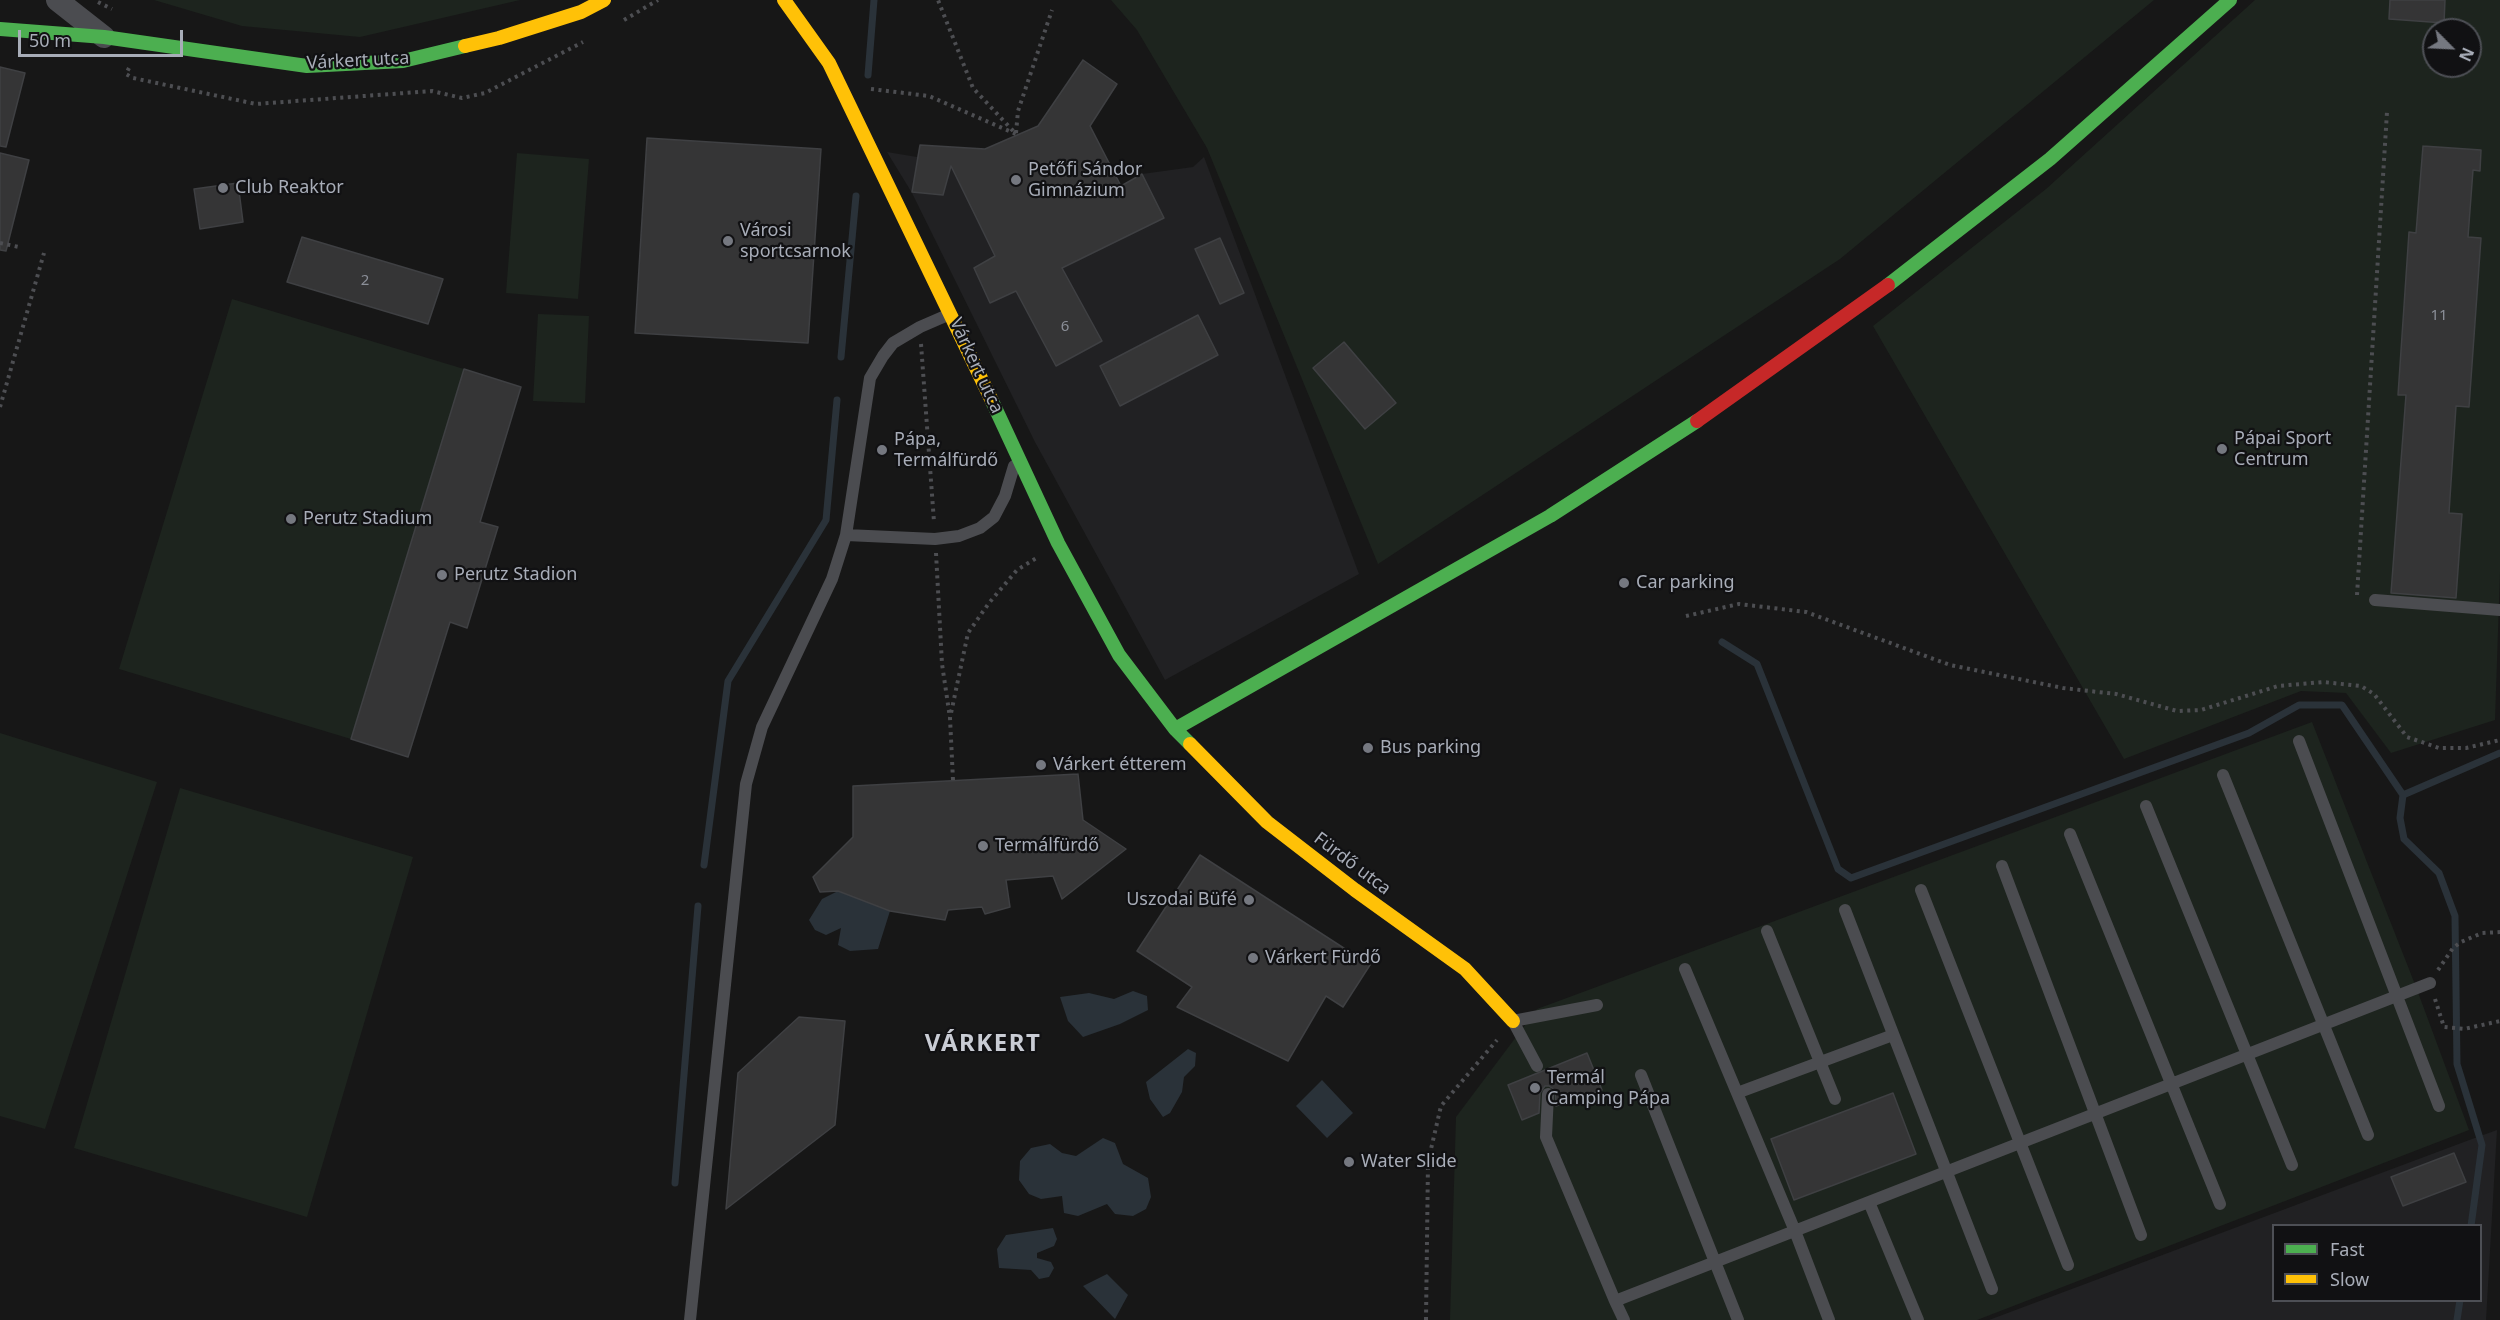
<!DOCTYPE html>
<meta charset="utf-8">
<style>
body{margin:0}
#map{position:relative;width:2500px;height:1320px;overflow:hidden;background:#171717;font-family:"Noto Sans",sans-serif}
canvas{display:block}
.legend{position:absolute;left:2272px;top:1224px;width:210px;height:78px;box-sizing:border-box;background:#111113;border:2px solid #4d4f55;margin:0;padding:8px 10px;list-style:none;font-size:18px;color:#a8adb8}
.legend li{display:flex;align-items:center;gap:12px;height:30px}
.legend b{width:30px;border:2px solid #4d4f55}
.north{position:absolute;left:2422px;top:18px;width:60px;height:60px;box-sizing:border-box;background:#111113;border:2px solid #4d4f55;border-radius:50%;rotate:114deg;font-size:16px;font-weight:700;line-height:24px;text-align:center;color:#a8adb8}
.north::after{content:'';display:block;margin:auto;width:21px;height:27px;background:#757880;clip-path:polygon(50% 0,100% 100%,50% 72%,0 100%)}
.scale{position:absolute;left:18px;top:30px;width:165px;height:27px;box-sizing:border-box;border:3px solid #a8adb8;border-top:0;padding-left:8px;font-size:18px;line-height:21px;white-space:nowrap;color:#a8adb8;-webkit-text-stroke:4px #111113;paint-order:stroke}
</style>
<div id="map">
<canvas width="2500" height="1320"></canvas>
<ul class="legend">
<li><b style="height:8px;background:#4caf50"></b>Fast</li>
<li><b style="height:8px;background:#ffc107"></b>Slow</li>
</ul>
<div class="north">N</div>
<div class="scale">50 m</div>
</div>
<script>
const g = document.querySelector('canvas').getContext('2d');
g.lineJoin = 'round';
function fillPath(path, color) { g.fillStyle = color; g.fill(path, 'evenodd'); }
const poly = rows => new Path2D(rows.map(r => 'M' + r).join(''));
function strokePath(path, color, width, dash) { g.strokeStyle = color; g.lineWidth = width; g.lineCap = dash ? 'butt' : 'round'; g.setLineDash(dash || []); g.stroke(path); }
function label(font, color, halo, rows, align = 'center') {
  g.font = font + ' "Noto Sans",sans-serif'; g.lineWidth = 4.5; g.setLineDash([]); g.textBaseline = 'middle'; g.strokeStyle = halo; g.fillStyle = color; for (const [text, x, y, turn = 0] of rows) {
    g.save(); g.translate(x, y); g.rotate((+turn || 0) * Math.PI / 180); g.textAlign = isNaN(turn) ? turn : align; if (halo) g.strokeText(text, 0, 0); g.fillText(text, 0, 0); g.restore();
  }
}
const built = poly([
 [1083,60,1117,84,1102,107,1086,116,1121,186,1142,174,1193,167,1204,157,1359,574,1165,680,1035,442,912,193,887,152,917,157,920,145,985,149,1038,126],
 [2497,1130,2486,1320,1989,1320,2472,1139],
 [2274,1226,2480,1226,2480,1300,2274,1300]
]);
const green = poly([
 [154,0,520,0,360,37,242,26],
 [1111,0,2154,0,1840,259,1378,564,1207,148,1137,30],
 [2255,0,2500,0,2500,572,2495,720,2391,753,2346,693,2301,691,2124,759,1873,326,2046,189],
 [2434,30,2470,30,2470,66,2434,66],
 [517,153,589,159,578,299,506,293],
 [232,299,464,369,351,739,119,669],
 [538,314,589,316,585,403,533,401],
 [2312,722,2416,987,2469,1130,1977,1320,1450,1320,1456,1117,1537,1009],
 [0,733,157,782,45,1129,0,1116],
 [180,788,413,857,307,1217,74,1148]
]);
const water = poly([
 [838,891,890,911,878,949,850,951,838,945,841,928,826,935,815,930,809,920,822,899],
 [1133,991,1147,996,1148,1010,1120,1024,1083,1037,1068,1021,1060,997,1089,993,1114,999],
 [1188,1049,1196,1053,1195,1066,1184,1077,1182,1092,1170,1113,1163,1117,1150,1099,1146,1082],
 [1322,1080,1353,1113,1327,1138,1296,1106],
 [1103,1138,1115,1143,1123,1164,1148,1178,1151,1197,1146,1209,1133,1216,1115,1214,1107,1204,1078,1216,1064,1213,1062,1196,1041,1199,1029,1194,1019,1180,1020,1161,1031,1148,1050,1144,1062,1153,1076,1156],
 [1053,1228,1057,1239,1054,1246,1037,1253,1037,1258,1051,1262,1054,1268,1049,1277,1039,1279,1031,1270,999,1268,997,1249,1006,1235],
 [1107,1274,1128,1295,1115,1319,1083,1286]
]);
const stream = poly([
 [868,75,874,0],
 [841,357,856,196],
 [1722,642,1757,664,1838,869,1851,878,2249,733,2299,705,2342,705,2403,795,2500,753],
 [2403,795,2400,818,2404,839,2439,873,2455,916,2457,1064,2482,1145,2471,1226],
 [704,865,728,681,826,520,837,400],
 [675,1183,698,906],
 [2457,1320,2460,1300]
]);
const building = poly([
 [2390,0,2445,0,2444,23,2389,19,2390,0],
 [1083,60,1117,84,1090,126,1121,186,1142,174,1164,218,1062,268,1102,341,1056,366,1016,291,990,303,974,268,995,256,951,166,943,195,912,192,920,145,985,149,1038,126,1083,60],
 [0,67,25,73,6,147,0,146,0,67],
 [647,138,821,149,808,343,635,333,647,138],
 [2423,146,2481,150,2480,171,2473,170,2468,237,2481,238,2469,407,2456,406,2449,513,2462,514,2456,598,2391,593,2406,395,2398,395,2409,232,2416,233,2423,146],
 [0,153,29,160,6,251,0,250,0,153],
 [238,183,243,222,200,229,194,189,238,183],
 [302,237,443,279,428,324,287,282,302,237],
 [1220,238,1244,293,1220,304,1195,249,1220,238],
 [1198,315,1218,355,1120,406,1100,366,1198,315],
 [1344,342,1396,403,1365,429,1313,368,1344,342],
 [464,369,521,387,480,522,498,527,467,628,450,622,408,757,351,739,464,369],
 [1078,774,1083,820,1126,849,1062,899,1053,876,1006,880,1010,907,985,914,982,907,948,910,945,920,890,911,838,891,820,892,813,877,853,837,853,786,1078,774],
 [1200,855,1370,965,1343,1007,1326,996,1288,1061,1177,1007,1192,987,1137,951,1200,855],
 [799,1017,845,1021,835,1125,726,1209,738,1073,799,1017],
 [1587,1053,1602,1090,1556,1106,1555,1090,1549,1086,1545,1086,1540,1093,1539,1113,1522,1120,1508,1085,1587,1053],
 [1893,1093,1916,1154,1794,1200,1771,1139,1893,1093],
 [2454,1153,2466,1182,2403,1206,2391,1177,2454,1153]
]);
const path = poly([
 [98,2,112,9],
 [624,20,658,0],
 [129,68,126,74,133,78,256,104,432,91,462,98,485,93,583,42],
 [871,89,929,96,1016,134,973,88,938,0],
 [1016,133,1018,111,1052,10],
 [0,243,19,247],
 [921,344,934,522],
 [0,407,44,253],
 [936,553,942,664,950,718],
 [2357,595,2387,112],
 [1686,616,1739,604,1806,612,1950,665,2063,688,2116,694,2177,711,2201,710,2278,686,2323,682,2361,686,2374,694,2407,737,2439,748,2466,748,2500,740],
 [953,780,950,718,968,633,989,603,1017,570,1038,557],
 [2438,970,2453,948,2461,942,2482,933,2500,932],
 [2435,999,2444,1027,2464,1029,2500,1021],
 [1426,1320,1428,1162,1441,1106,1497,1040]
]);
const lane = poly([
 [846,535,935,539,959,536,980,528,994,517,1005,496,1014,466],
 [2375,600,2500,610],
 [2299,741,2439,1106],
 [2223,775,2368,1135],
 [2146,806,2292,1165],
 [2070,834,2220,1204],
 [2002,866,2141,1235],
 [1921,890,2068,1265],
 [1845,910,1992,1289],
 [1767,931,1835,1099],
 [1685,969,1795,1231,1829,1320],
 [1537,1066,1513,1021,1597,1005],
 [1641,1075,1738,1320],
 [1737,1093,1893,1035],
 [1548,1094,1546,1137,1615,1301,2430,983],
 [1869,1202,1918,1320],
 [1615,1301,1624,1320],
 [690,1320,746,784,762,727,832,579,846,535,870,378,883,356,893,343,920,327,950,314]
]);
const street = poly([
 [57,0,104,37]
]);
const fast = poly([
 [0,29,104,37,307,66,403,61,465,46],
 [1888,285,2050,159,2230,0],
 [992,401,1058,543,1119,655,1175,729,1190,744],
 [1175,729,1550,516,1697,421]
]);
const slow = poly([
 [784,0,829,63,992,401],
 [465,46,499,38,581,12,604,0],
 [1190,744,1267,822,1355,890,1465,969,1513,1021]
]);
const jam = poly([
 [1697,421,1888,285]
]);
const markers = [
 [1016,180,6,"#757880"],
 [223,188,6,"#757880"],
 [728,241,6,"#757880"],
 [2222,449,6,"#757880"],
 [882,450,6,"#757880"],
 [291,519,6,"#757880"],
 [442,575,6,"#757880"],
 [1624,583,6,"#757880"],
 [1368,748,6,"#757880"],
 [1041,765,6,"#757880"],
 [983,846,6,"#757880"],
 [1249,900,6,"#757880"],
 [1253,958,6,"#757880"],
 [1535,1088,6,"#757880"],
 [1349,1162,6,"#757880"]
];
const numberNames = [
 ["2",365,281],
 ["11",2439,316],
 ["6",1065,327]
];
const streetNames = [
 ["Várkert utca",358,61,-3],
 ["Várkert utca",976,366,65],
 ["Fürdő utca",1352,864,37]
];
const poiNames = [
 ["Petőfi Sándor",1028,170],
 ["Gimnázium",1028,191],
 ["Club Reaktor",235,188],
 ["Városi",740,231],
 ["sportcsarnok",740,252],
 ["Pápai Sport",2234,439],
 ["Centrum",2234,460],
 ["Pápa,",894,440],
 ["Termálfürdő",894,461],
 ["Perutz Stadium",303,519],
 ["Perutz Stadion",454,575],
 ["Car parking",1636,583],
 ["Bus parking",1380,748],
 ["Várkert étterem",1053,765],
 ["Termálfürdő",995,846],
 ["Uszodai Büfé",1237,900,"right"],
 ["Várkert Fürdő",1265,958],
 ["Termál",1547,1078],
 ["Camping Pápa",1547,1099],
 ["Water Slide",1361,1162]
];
const districtNames = [
 ["VÁRKERT",983,1044]
];
fillPath(built, '#212123');
fillPath(green, '#1d241e');
fillPath(water, '#2a3239');
strokePath(stream, '#2a3239', 7);
fillPath(building, '#353536');
strokePath(building, '#3f4043', 1.5);
strokePath(path, '#4d4e52', 4, [3, 4.5]);
strokePath(lane, '#4b4c50', 12);
strokePath(street, '#4b4c50', 22);
strokePath(fast, '#4caf50', 14);
strokePath(slow, '#ffc107', 14);
strokePath(jam, '#c62828', 14);
for (const [x, y, r, color] of markers) { const dot = new Path2D(); dot.arc(x, y, r, 0, 2 * Math.PI); g.fillStyle = color; g.fill(dot); strokePath(dot, '#111113', 2); }
label('15px', '#8b8f98', null, numberNames);
label('18px', '#a8adb8', '#111113', streetNames);
label('18px', '#a8adb8', '#111113', poiNames, 'left');
g.letterSpacing = '1.5px';
label('bold 24px', '#c9ccd4', '#111113', districtNames);
g.letterSpacing = '0px';
</script>
